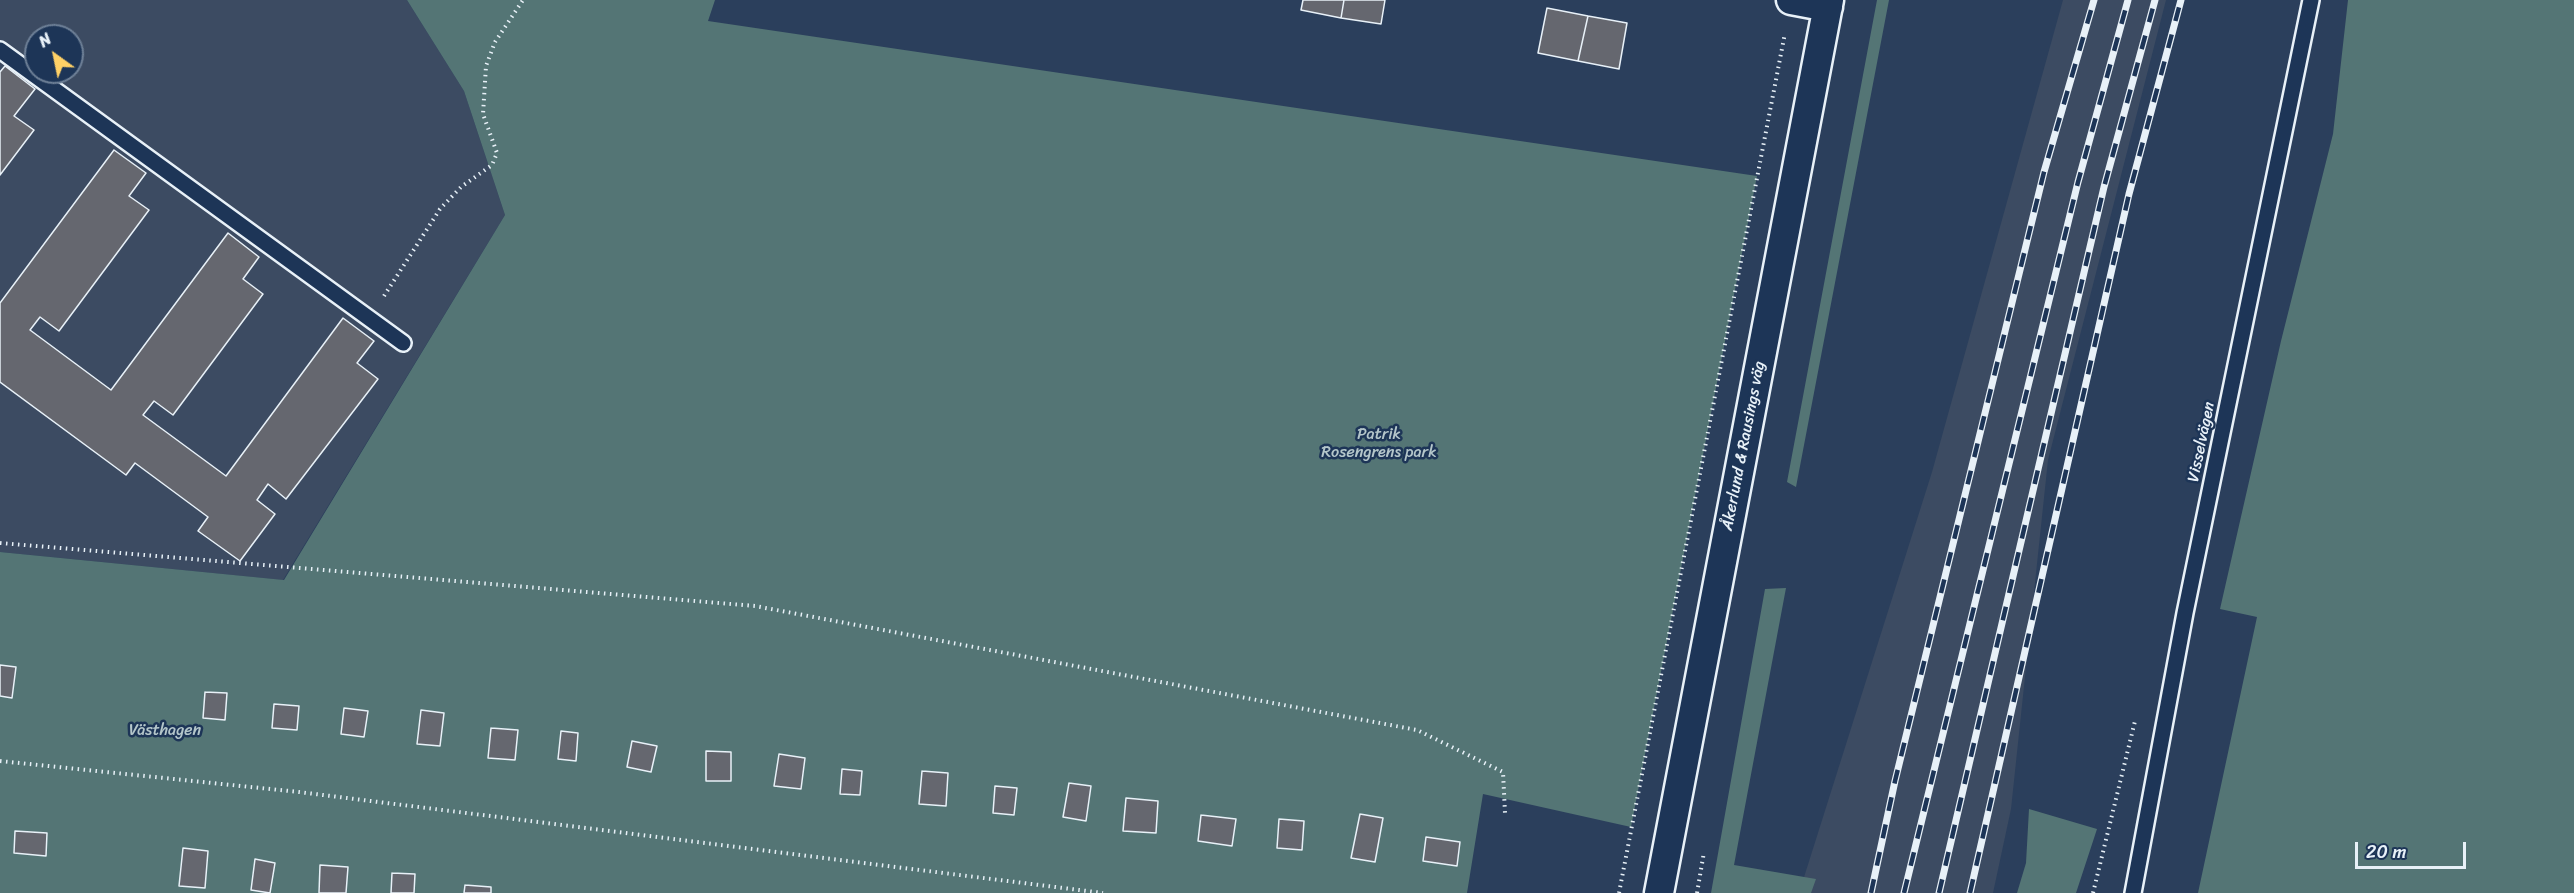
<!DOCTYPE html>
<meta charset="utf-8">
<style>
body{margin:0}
#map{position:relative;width:2574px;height:893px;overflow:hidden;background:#2b3f5c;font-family:Sriracha,sans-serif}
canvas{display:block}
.north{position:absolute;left:24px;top:24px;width:60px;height:60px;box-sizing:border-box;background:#1d3557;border:2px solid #6e8097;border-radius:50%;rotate:327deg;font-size:16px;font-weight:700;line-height:24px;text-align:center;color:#e8f1f8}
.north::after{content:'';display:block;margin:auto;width:21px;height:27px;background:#ffd166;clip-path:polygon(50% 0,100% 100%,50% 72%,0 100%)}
.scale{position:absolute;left:2355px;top:842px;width:111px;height:27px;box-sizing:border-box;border:3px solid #e8f1f8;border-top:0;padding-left:8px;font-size:18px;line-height:21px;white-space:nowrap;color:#e8f1f8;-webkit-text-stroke:4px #1d3557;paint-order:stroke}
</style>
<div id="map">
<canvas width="2574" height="893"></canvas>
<div class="north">N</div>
<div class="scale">20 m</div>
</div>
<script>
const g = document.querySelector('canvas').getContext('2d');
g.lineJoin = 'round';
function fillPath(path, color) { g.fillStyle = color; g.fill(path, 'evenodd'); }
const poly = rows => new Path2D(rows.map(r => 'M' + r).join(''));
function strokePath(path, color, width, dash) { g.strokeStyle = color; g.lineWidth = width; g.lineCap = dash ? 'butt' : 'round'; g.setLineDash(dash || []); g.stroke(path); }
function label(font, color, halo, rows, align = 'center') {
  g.font = font + ' Sriracha,sans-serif'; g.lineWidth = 5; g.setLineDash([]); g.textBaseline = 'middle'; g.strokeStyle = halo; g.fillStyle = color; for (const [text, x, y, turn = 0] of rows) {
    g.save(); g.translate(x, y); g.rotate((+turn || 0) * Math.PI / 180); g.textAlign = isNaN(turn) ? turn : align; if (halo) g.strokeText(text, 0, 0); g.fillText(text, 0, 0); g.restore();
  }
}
const built = poly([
 [0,0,407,0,464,91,505,215,283,580,0,552],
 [36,36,72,36,72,72,36,72],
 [2063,0,2166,0,2048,460,2011,809,1993,893,1799,893,1932,472]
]);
const green = poly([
 [407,0,715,0,708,21,1757,176,1631,827,1483,794,1467,893,0,893,0,552,284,580,505,215,464,91],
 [1877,0,1889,0,1796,487,1787,482],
 [2348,0,2574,0,2574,893,2198,893,2257,617,2220,609,2281,341,2333,134],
 [1786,588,1734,865,1816,879,1811,893,1711,893,1765,589],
 [2029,809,2097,829,2076,893,2017,893,2026,863]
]);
const building = poly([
 [1303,0,1344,0,1341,18,1301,10,1303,0],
 [1344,0,1385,0,1381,24,1341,18,1344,0],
 [1547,8,1588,16,1578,61,1538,53,1547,8],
 [1588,16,1627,23,1619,69,1578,61,1588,16],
 [5,66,35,89,14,116,34,130,0,175,0,72,5,66],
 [114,150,146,173,129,196,149,210,59,331,40,317,30,330,111,390,228,233,259,257,243,279,263,294,173,415,154,401,143,415,226,476,343,318,374,341,357,363,378,379,286,499,268,484,257,500,275,514,240,561,198,531,208,517,135,463,126,475,0,382,0,303,114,150],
 [0,665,16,667,12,698,0,696,0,665],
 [205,692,227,693,225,720,203,718,205,692],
 [274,704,299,706,297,730,272,728,274,704],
 [344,708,368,711,364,737,341,734,344,708],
 [421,710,444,713,440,746,417,744,421,710],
 [491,728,518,730,515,760,488,758,491,728],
 [561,731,578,733,576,761,558,759,561,731],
 [632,741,657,746,651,772,627,767,632,741],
 [706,751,731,752,731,781,706,781,706,751],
 [779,754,805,758,801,789,774,786,779,754],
 [842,769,862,771,860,795,840,794,842,769],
 [922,771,948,773,946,806,919,804,922,771],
 [1069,783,1091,786,1086,821,1063,817,1069,783],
 [995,786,1017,788,1014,815,993,813,995,786],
 [1126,798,1158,801,1156,833,1123,831,1126,798],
 [1360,814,1383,818,1375,862,1351,858,1360,814],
 [1201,815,1236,819,1232,846,1198,841,1201,815],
 [1279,819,1304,821,1302,850,1277,848,1279,819],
 [15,831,47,833,46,856,14,853,15,831],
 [1426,837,1460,842,1457,866,1423,861,1426,837],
 [183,848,208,851,205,888,179,886,183,848],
 [255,859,275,863,270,893,251,890,255,859],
 [320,865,348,867,346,893,319,893,320,865],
 [392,873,415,874,414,893,391,893,392,873],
 [465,885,491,887,491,893,464,893,465,885]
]);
const path = poly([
 [384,296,440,209,461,187,492,165,497,153,483,114,486,66,495,42,523,0],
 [0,543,755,606,1417,730,1503,772,1505,813],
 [0,761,299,792,1103,893],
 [1619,893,1785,33],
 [1697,893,1704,852],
 [2093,893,2135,721]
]);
const service = poly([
 [0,50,403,343],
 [2133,893,2185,613,2311,0]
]);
const minor = poly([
 [1791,0,1828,7],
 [1659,893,1829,0]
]);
const rail = poly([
 [1871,893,1895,781,2044,172,2094,0],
 [1904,893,2078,182,2128,0],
 [1939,893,2104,187,2155,0],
 [1970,893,2129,194,2181,0]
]);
const parkNames = [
 ["Patrik",1379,435],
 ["Rosengrens park",1379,453],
 ["Västhagen",165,731]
];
const streetNames = [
 ["Visselvägen",2202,442,-78],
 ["Åkerlund & Rausings väg",1744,446,-79]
];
fillPath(built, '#3c4b62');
fillPath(green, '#547575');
fillPath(building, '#65676f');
strokePath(building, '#e8f1f8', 1.5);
strokePath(service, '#e8f1f8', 20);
strokePath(minor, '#e8f1f8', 33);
strokePath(path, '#e8f1f8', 4, [1.5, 4.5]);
strokePath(service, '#1d3557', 15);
strokePath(minor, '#1d3557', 28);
strokePath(rail, '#e8f1f8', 7);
strokePath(rail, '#1d3557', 4.5, [14]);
label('16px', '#b4c6ca', '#1d3557', parkNames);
label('16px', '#e8f1f8', '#1d3557', streetNames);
</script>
